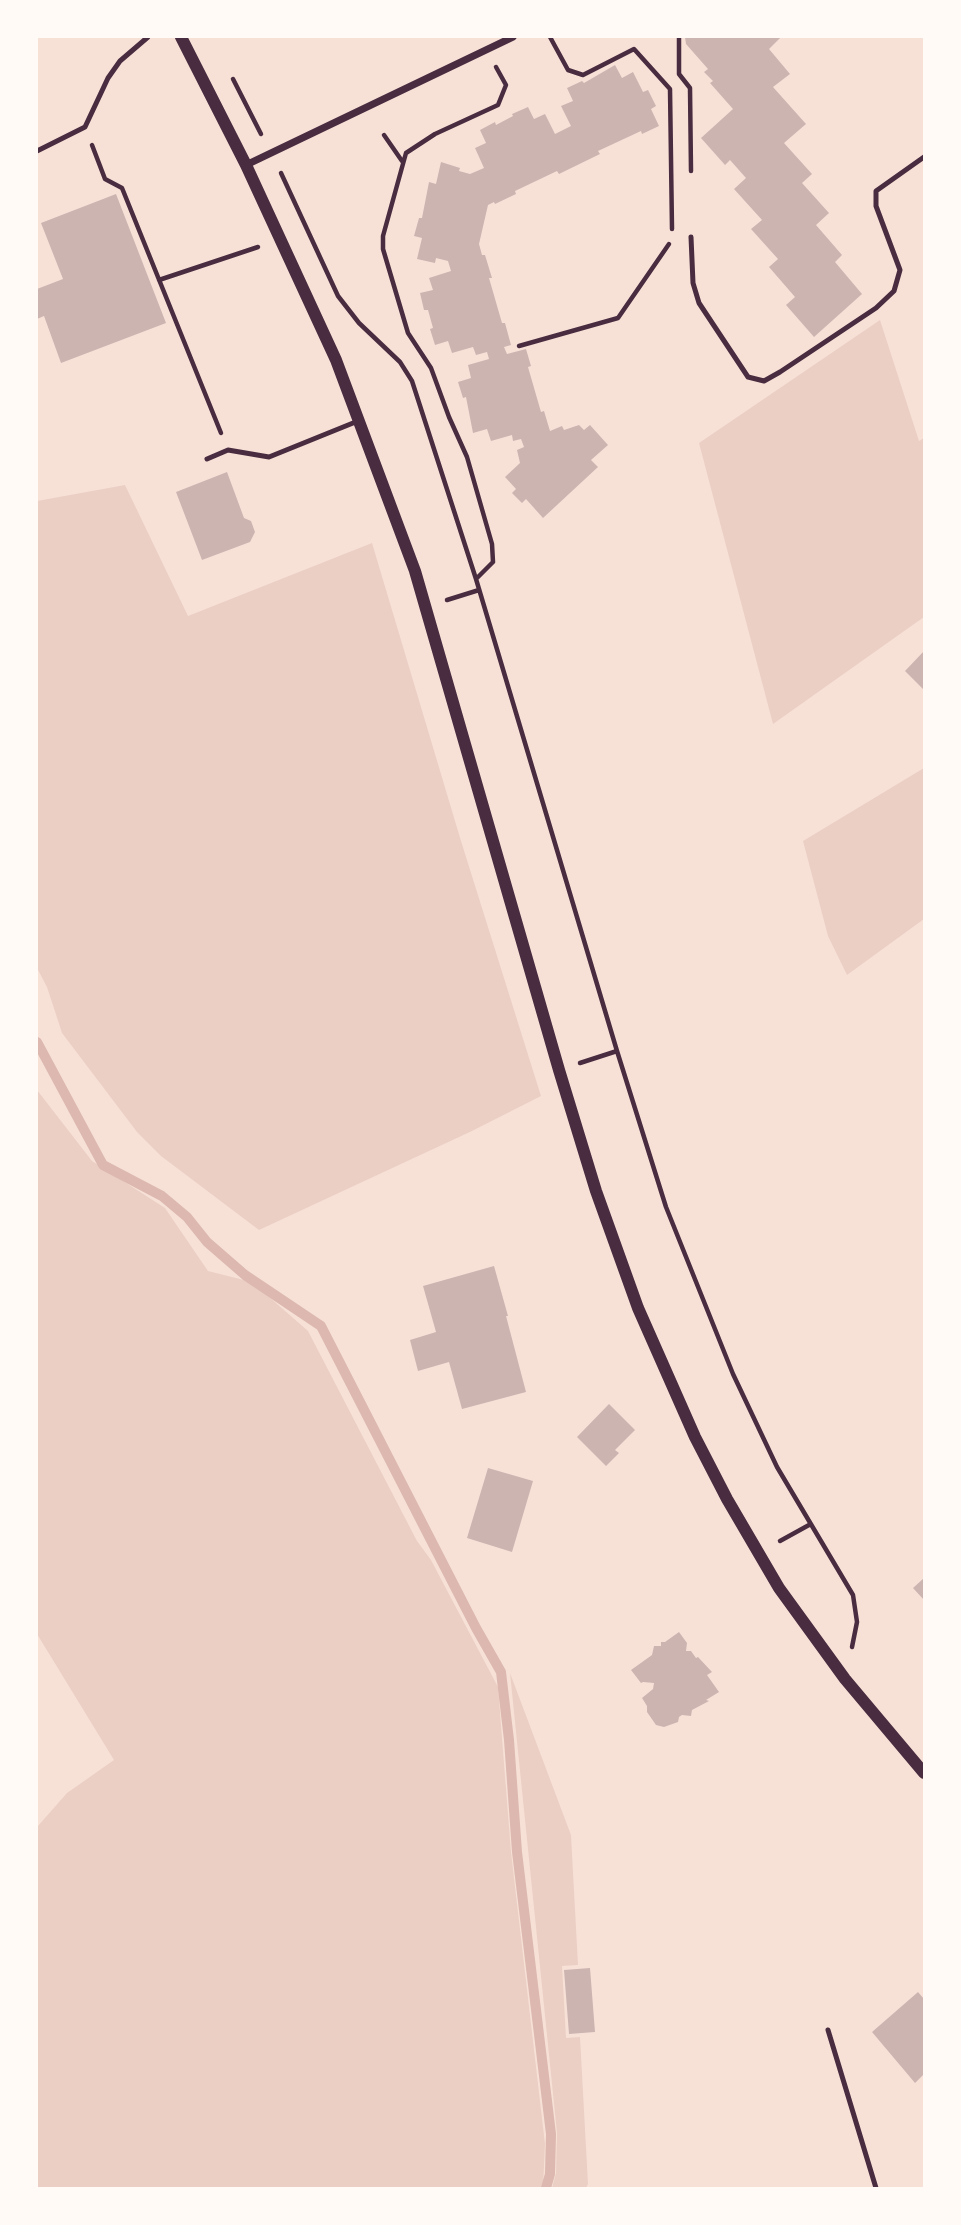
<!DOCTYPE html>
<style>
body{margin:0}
#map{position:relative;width:961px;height:2225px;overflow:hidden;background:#f7e1d7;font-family:Commissioner,sans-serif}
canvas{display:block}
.frame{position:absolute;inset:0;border:38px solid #fffaf5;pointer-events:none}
</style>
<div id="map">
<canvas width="961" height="2225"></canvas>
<div class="frame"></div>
</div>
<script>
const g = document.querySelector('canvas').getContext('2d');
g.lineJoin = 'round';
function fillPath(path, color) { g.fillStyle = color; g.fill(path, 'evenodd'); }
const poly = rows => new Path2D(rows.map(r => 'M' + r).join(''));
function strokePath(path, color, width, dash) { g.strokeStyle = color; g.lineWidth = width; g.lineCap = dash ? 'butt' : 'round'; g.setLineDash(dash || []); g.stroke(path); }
const green = poly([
 [880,320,919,441,924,438,924,617,773,724,699,443],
 [125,485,188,616,372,543,461,841,541,1096,472,1131,259,1230,161,1156,137,1132,62,1033,47,987,37,968,37,501],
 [924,768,924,919,847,975,828,936,803,841],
 [37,1090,92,1161,165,1208,208,1271,252,1282,308,1331,417,1541,431,1560,498,1687,511,1852,545,2144,543,2188,37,2188,37,1827,67,1793,114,1760,37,1634],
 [510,1673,571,1835,578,1965,562,1966,566,2038,580,2037,588,2184,586,2188,552,2188,556,2173,557,2133]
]);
const stream = poly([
 [37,1042,103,1165,162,1196,187,1217,207,1242,245,1275,321,1326,476,1628,501,1672,509,1740,517,1852,551,2134,550,2174,546,2188]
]);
const building = poly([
 [685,37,781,37,769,49,790,74,773,87,806,124,784,143,812,174,802,183,829,213,816,225,842,255,835,262,862,294,814,337,786,305,795,297,769,267,778,259,751,229,762,220,734,189,746,178,730,160,725,165,701,138,733,109,710,83,713,81,704,72,708,69,686,44],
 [615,65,622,78,633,72,643,92,648,90,656,106,651,109,659,126,642,134,641,131,598,151,600,154,559,174,557,171,515,191,516,194,495,204,494,202,488,205,479,244,482,255,485,255,492,278,489,278,502,323,505,323,511,345,504,347,507,354,526,349,531,366,528,367,541,412,544,411,550,431,562,426,564,430,579,425,584,430,590,425,608,445,591,460,598,467,543,518,526,499,522,503,512,493,516,489,505,477,520,463,517,450,524,447,521,439,513,441,512,435,491,441,487,429,473,433,466,397,463,398,458,382,471,378,468,365,489,359,487,352,476,355,473,347,452,353,448,341,435,345,430,329,433,328,428,310,424,310,420,293,433,290,429,278,451,271,448,261,436,258,435,263,417,259,422,238,414,236,419,218,422,218,429,182,436,184,441,162,460,168,459,171,470,174,484,168,475,148,486,143,480,130,495,122,496,125,513,116,512,114,528,107,534,119,545,114,555,134,571,126,561,106,573,101,567,88,582,81,584,83],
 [116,194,166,323,61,363,44,316,37,319,37,289,63,279,41,223],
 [227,472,244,518,251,521,255,532,250,542,202,560,176,492],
 [924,651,924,690,905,671],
 [494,1266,508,1316,506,1316,526,1392,462,1409,449,1362,418,1371,410,1340,436,1332,423,1286],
 [609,1404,635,1430,615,1450,619,1453,606,1466,577,1437],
 [488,1468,533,1481,512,1552,467,1538],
 [924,1578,924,1600,913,1588],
 [679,1632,687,1643,686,1651,691,1651,696,1658,698,1657,712,1672,707,1675,719,1692,706,1700,709,1701,692,1710,691,1716,682,1715,679,1717,678,1722,664,1727,656,1725,647,1712,647,1706,642,1698,653,1689,654,1683,643,1682,641,1683,631,1670,652,1655,654,1646,661,1646,661,1642,665,1642],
 [590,1968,595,2032,569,2034,564,1970],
 [918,1992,924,1999,924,2074,915,2083,872,2032]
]);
const path = poly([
 [550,37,568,70,583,75,634,49,670,89,672,229],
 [679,37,679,74,690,88,691,171],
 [233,79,261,134],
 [384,135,402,161],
 [92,145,105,179,122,188,221,433],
 [281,173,338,296,359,323,400,362,412,381,476,579,617,1051,666,1207,733,1374,777,1467,853,1595,857,1622,852,1647],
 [159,280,258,247],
 [519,346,618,318,669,244],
 [476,579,493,562,492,544,467,457,449,417,431,368,408,333,383,249,383,236,406,153,435,134,498,105,506,85,496,67],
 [447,600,479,590],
 [580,1063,617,1051],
 [780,1541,809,1525]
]);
const service = poly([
 [37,151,85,127,108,78,120,61,148,37],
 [691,237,693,283,699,303,748,377,764,381,780,372,876,308,894,291,900,270,876,206,876,191,924,157],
 [207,459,228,450,269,457,358,421],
 [828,2030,876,2188]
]);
const minor = poly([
 [246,165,513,37]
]);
const tertiary = poly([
 [181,37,246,165,336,360,415,571,559,1070,596,1191,638,1308,695,1437,727,1499,779,1588,845,1679,924,1773]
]);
fillPath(green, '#ebcfc5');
strokePath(stream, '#dcb8b0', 10);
fillPath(building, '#ccb4b1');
strokePath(path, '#4a2c40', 4.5);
strokePath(service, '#4a2c40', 5);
strokePath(minor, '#4a2c40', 7);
strokePath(tertiary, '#4a2c40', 12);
</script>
